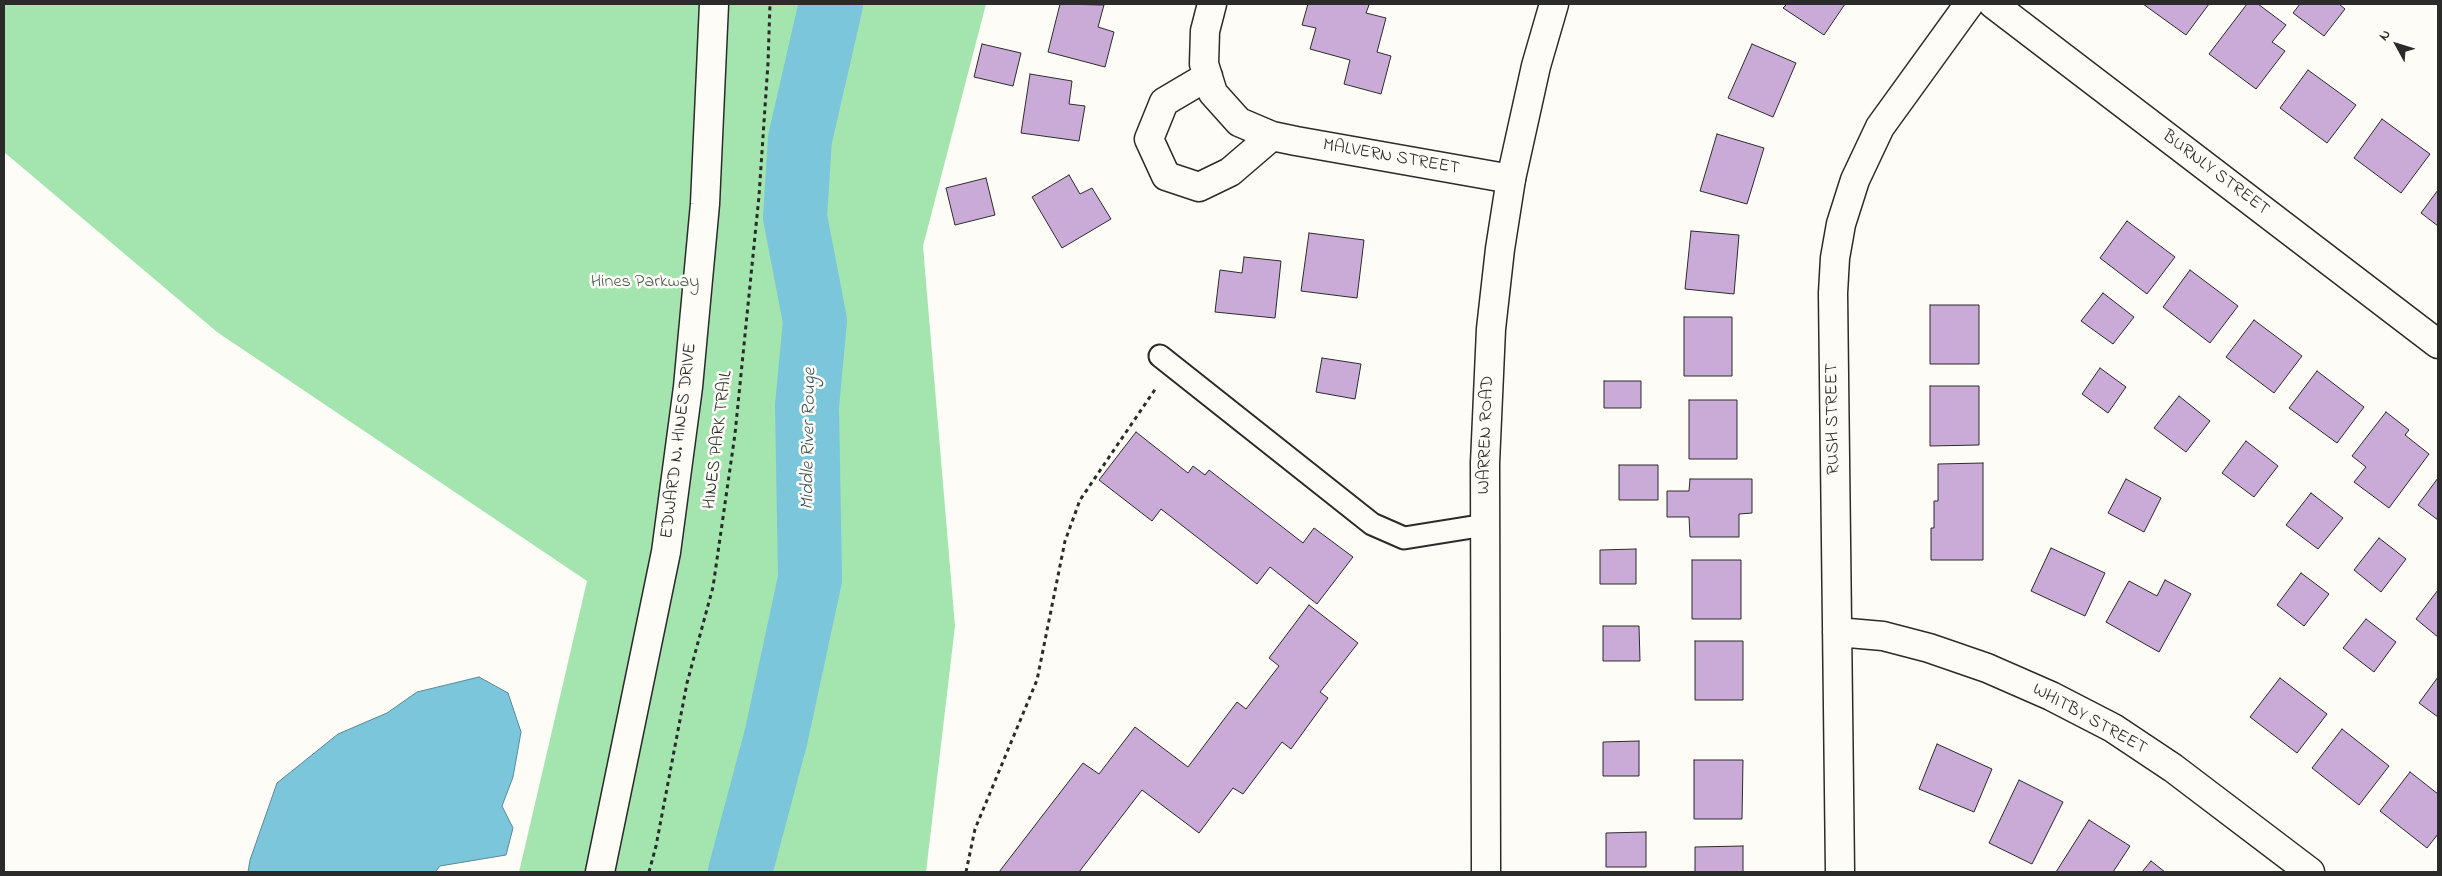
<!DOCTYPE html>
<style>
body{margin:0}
#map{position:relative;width:2442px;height:876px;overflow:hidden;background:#fdfcf7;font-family:"Indie Flower",sans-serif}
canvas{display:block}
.frame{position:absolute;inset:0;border:5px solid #2b2b2b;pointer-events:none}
.north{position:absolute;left:2372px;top:20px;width:50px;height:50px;-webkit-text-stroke:4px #fdfcf7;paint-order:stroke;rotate:309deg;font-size:14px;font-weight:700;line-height:20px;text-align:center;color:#2b2b2b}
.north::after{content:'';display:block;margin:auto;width:18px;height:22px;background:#2b2b2b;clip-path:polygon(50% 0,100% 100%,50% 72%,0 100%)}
</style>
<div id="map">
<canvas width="2442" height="876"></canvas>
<div class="frame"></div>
<div class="north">N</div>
</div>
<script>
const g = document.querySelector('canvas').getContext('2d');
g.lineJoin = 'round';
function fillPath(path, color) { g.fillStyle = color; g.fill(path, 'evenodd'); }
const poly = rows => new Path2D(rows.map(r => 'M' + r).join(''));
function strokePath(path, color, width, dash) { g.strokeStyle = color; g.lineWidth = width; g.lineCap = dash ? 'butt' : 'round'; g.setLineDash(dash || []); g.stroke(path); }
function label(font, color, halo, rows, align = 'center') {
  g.font = font + ' "Indie Flower",sans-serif'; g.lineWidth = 5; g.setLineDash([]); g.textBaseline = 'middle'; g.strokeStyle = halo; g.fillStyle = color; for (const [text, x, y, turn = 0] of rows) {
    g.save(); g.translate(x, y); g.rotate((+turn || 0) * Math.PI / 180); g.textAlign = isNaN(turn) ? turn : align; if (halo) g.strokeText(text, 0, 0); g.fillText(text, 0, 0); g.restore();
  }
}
const green = poly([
 [4,4,986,4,923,246,955,626,926,872,519,872,587,581,217,332,4,152]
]);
const water = poly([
 [479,677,508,693,521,732,513,777,502,806,513,828,506,855,440,866,435,872,248,872,250,860,277,783,338,734,387,713,417,692,479,677]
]);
const river = poly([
 [740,872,776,737,810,579,807,406,815,321,795,217,800,139,831,4]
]);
const building = poly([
 [1060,4,1104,5,1098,27,1114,32,1105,67,1048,52,1060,4],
 [1308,4,1366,4,1369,5,1366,13,1386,18,1377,52,1391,56,1381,94,1344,84,1350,60,1310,49,1316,28,1302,25,1308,4],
 [1787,4,1845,4,1824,35,1783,8,1787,4],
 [2143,4,2209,4,2186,35,2143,4],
 [2247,4,2258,4,2286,25,2272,42,2285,51,2256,89,2209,54,2247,4],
 [2300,4,2339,4,2345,9,2324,36,2293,13,2300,4],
 [982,44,1021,53,1013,86,974,77,982,44],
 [1752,44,1796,63,1773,117,1728,98,1752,44],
 [2308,70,2356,105,2327,143,2280,108,2308,70],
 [1030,74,1072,81,1069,104,1085,106,1079,141,1021,133,1030,74],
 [2382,119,2430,154,2401,193,2354,158,2382,119],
 [1717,134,1764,148,1747,204,1700,191,1717,134],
 [1069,175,1080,194,1092,188,1111,219,1062,248,1032,197,1069,175],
 [986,178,995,215,955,225,946,188,986,178],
 [2438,190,2438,226,2421,213,2438,190],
 [2127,221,2175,257,2147,294,2100,258,2127,221],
 [1691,231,1739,235,1734,294,1685,289,1691,231],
 [1309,233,1364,240,1357,298,1301,291,1309,233],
 [1244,257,1281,261,1275,318,1215,312,1220,270,1242,273,1244,257],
 [2190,270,2238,306,2210,343,2163,307,2190,270],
 [2103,293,2134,317,2113,344,2081,321,2103,293],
 [1930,305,1979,305,1979,364,1930,364,1930,305],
 [1684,317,1732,317,1732,376,1684,376,1684,317],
 [2254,320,2302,356,2274,393,2226,357,2254,320],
 [1322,358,1361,364,1355,399,1316,392,1322,358],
 [2100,368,2126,387,2108,413,2082,394,2100,368],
 [2317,371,2364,407,2337,443,2289,408,2317,371],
 [1604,381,1641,381,1641,408,1604,408,1604,381],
 [1930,386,1979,386,1979,445,1930,446,1930,386],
 [2179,396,2210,421,2186,452,2154,428,2179,396],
 [1689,400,1737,400,1737,459,1689,459,1689,400],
 [2386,412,2409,430,2405,435,2429,454,2389,508,2354,482,2366,467,2352,456,2386,412],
 [1136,432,1188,473,1193,466,1205,475,1209,470,1303,543,1314,528,1353,557,1317,604,1270,567,1257,584,1161,509,1152,521,1099,480,1136,432],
 [2246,441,2278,466,2254,497,2222,473,2246,441],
 [1983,463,1983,560,1931,560,1931,528,1934,528,1934,501,1938,501,1938,464,1983,463],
 [1619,465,1658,465,1658,500,1619,500,1619,465],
 [2438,478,2438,520,2418,505,2438,478],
 [1690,479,1752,479,1752,513,1739,514,1739,537,1690,537,1689,517,1667,517,1667,491,1689,491,1690,479],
 [2126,479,2161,498,2144,532,2108,513,2126,479],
 [2311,493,2343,518,2318,549,2286,525,2311,493],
 [2379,538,2406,559,2381,592,2354,570,2379,538],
 [2051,548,2105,573,2085,616,2031,591,2051,548],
 [1636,549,1636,584,1600,584,1600,550,1636,549],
 [1692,560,1741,560,1741,619,1692,619,1692,560],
 [2301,573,2329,594,2304,626,2277,605,2301,573],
 [2165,580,2191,594,2159,652,2106,622,2129,581,2157,596,2165,580],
 [2438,590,2438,637,2416,619,2438,590],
 [1309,605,1358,643,1320,692,1328,698,1291,749,1282,742,1243,794,1233,788,1199,833,1142,790,1079,872,999,872,1083,763,1099,774,1135,727,1188,767,1237,702,1246,709,1279,666,1269,658,1309,605],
 [2366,619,2396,642,2374,672,2343,648,2366,619],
 [1603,626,1639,626,1640,661,1603,661,1603,626],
 [1695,641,1743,641,1743,700,1695,700,1695,641],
 [2438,677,2438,717,2419,703,2438,677],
 [2280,678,2327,714,2297,753,2250,717,2280,678],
 [2342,729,2389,766,2359,805,2312,768,2342,729],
 [1639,741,1639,776,1603,776,1603,742,1639,741],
 [1937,744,1992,769,1974,812,1919,789,1937,744],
 [1694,760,1743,760,1742,819,1694,819,1694,760],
 [2410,772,2438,794,2438,834,2427,848,2380,811,2410,772],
 [2019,780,2063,802,2032,864,1989,843,2019,780],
 [2089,820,2130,846,2113,872,2056,872,2089,820],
 [1646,832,1646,867,1606,867,1606,833,1646,832],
 [1743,846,1743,872,1695,872,1695,847,1743,846],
 [2151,861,2165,872,2142,872,2151,861]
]);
const path = poly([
 [649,872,656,846,687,683,713,587,735,434,759,196,768,63,770,4],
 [966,872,975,829,1037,680,1065,541,1080,500,1156,388]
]);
const service = poly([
 [1160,356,1372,524,1404,538,1485,525]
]);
const minor = poly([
 [1212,4,1205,31,1204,64,1213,93,1239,122,1272,136,1296,141,1511,179],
 [1993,4,2438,344],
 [1208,76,1164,102,1149,139,1166,176,1199,187,1230,172,1272,136],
 [1837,632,1883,636,1929,648,1987,668,2051,696,2113,728,2173,768,2310,872],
 [1840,872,1833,293,1835,258,1841,224,1855,180,1880,127,1969,4]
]);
const tertiary = poly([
 [600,872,666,552,688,387,705,204,714,4]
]);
const secondary = poly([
 [1486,872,1485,463,1491,329,1500,249,1511,179,1536,66,1554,4]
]);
const streetNames = [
 ["MALVERN STREET",1391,158,10],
 ["BURNLY STREET",2215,174,37],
 ["RUSH STREET",1834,419,-91],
 ["WARREN ROAD",1487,435,-88],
 ["HINES PARK TRAIL",719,440,-83],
 ["EDWARD N. HINES DRIVE",680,441,-83],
 ["WHITBY STREET",2089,720,29]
];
const parkNames = [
 ["Hines Parkway",645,283]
];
const waterNames = [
 ["Middle River Rouge",810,439,-89]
];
fillPath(green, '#a4e5af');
fillPath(water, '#7bc6db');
strokePath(water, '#5b8895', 1);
strokePath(river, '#7bc6db', 64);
fillPath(building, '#caabd7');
strokePath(building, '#2b2b2b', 1);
strokePath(service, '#2b2b2b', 25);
strokePath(minor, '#2b2b2b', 31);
strokePath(tertiary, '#2b2b2b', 31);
strokePath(secondary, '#2b2b2b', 31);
strokePath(path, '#2b2b2b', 3, [4, 4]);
strokePath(service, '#fdfcf7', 21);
strokePath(minor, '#fdfcf7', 28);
strokePath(tertiary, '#fdfcf7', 28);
strokePath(secondary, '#fdfcf7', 28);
label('18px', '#2b2b2b', '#fdfcf7', streetNames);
label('18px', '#495a4c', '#fdfcf7', parkNames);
label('italic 19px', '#435a60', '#fdfcf7', waterNames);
</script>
